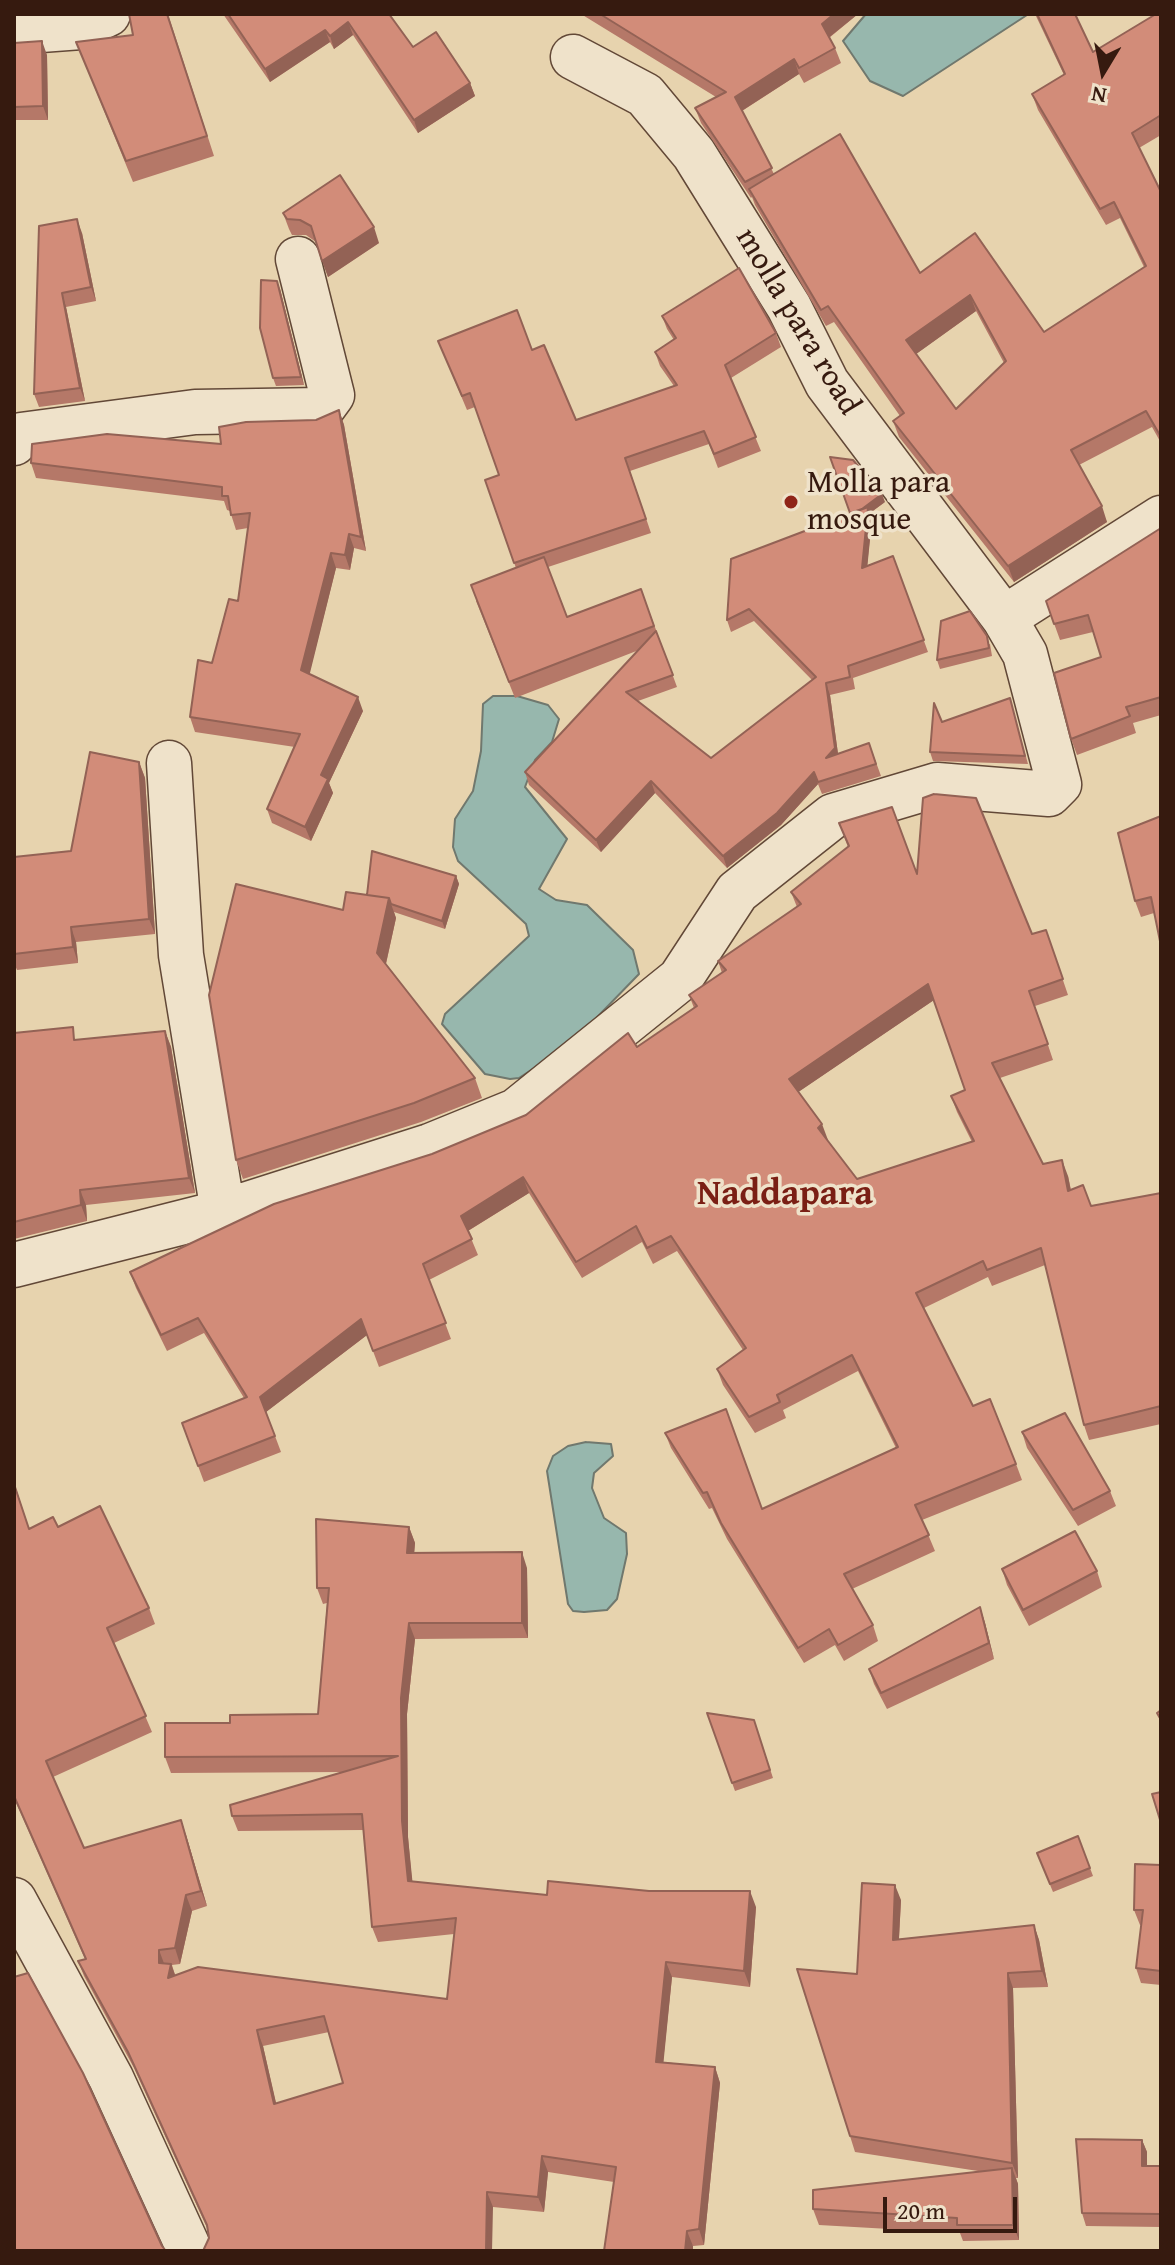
<!DOCTYPE html>
<style>
body{margin:0}
#map{position:relative;width:1175px;height:2265px;overflow:hidden;background:#e7d3ae;font-family:"Gentium Book Plus",serif}
canvas{display:block}
.frame{position:absolute;inset:0;border:16px solid #361a0f;pointer-events:none}
.north{position:absolute;left:1063px;top:32px;width:80px;height:80px;-webkit-text-stroke:6px #efe2ca;paint-order:stroke;rotate:190deg;font-size:22px;font-weight:700;line-height:32px;text-align:center;color:#361a0f}
.north::after{content:'';display:block;margin:auto;width:28px;height:36px;background:#361a0f;clip-path:polygon(50% 0,100% 100%,50% 72%,0 100%)}
.scale{position:absolute;left:883px;top:2197px;width:134px;height:36px;box-sizing:border-box;border:4px solid #361a0f;border-top:0;padding-left:10px;font-size:24px;line-height:28px;white-space:nowrap;color:#361a0f;-webkit-text-stroke:6px #efe2ca;paint-order:stroke}
</style>
<div id="map">
<canvas width="1175" height="2265"></canvas>
<div class="frame"></div>
<div class="north">N</div>
<div class="scale">20 m</div>
</div>
<script>
const g = document.querySelector('canvas').getContext('2d');
g.lineJoin = 'round';
function fillPath(path, color) { g.fillStyle = color; g.fill(path, 'evenodd'); }
const poly = rows => new Path2D(rows.map(r => 'M' + r).join(''));
function strokePath(path, color, width, dash) { g.strokeStyle = color; g.lineWidth = width; g.lineCap = dash ? 'butt' : 'round'; g.setLineDash(dash || []); g.stroke(path); }
function label(font, color, halo, rows, align = 'center') {
  g.font = font + ' "Gentium Book Plus",serif'; g.lineWidth = 7; g.setLineDash([]); g.textBaseline = 'middle'; g.strokeStyle = halo; g.fillStyle = color; for (const [text, x, y, turn = 0] of rows) {
    g.save(); g.translate(x, y); g.rotate((+turn || 0) * Math.PI / 180); g.textAlign = isNaN(turn) ? turn : align; if (halo) g.strokeText(text, 0, 0); g.fillText(text, 0, 0); g.restore();
  }
}
const water = poly([
 [866,14,1027,14,1027,15,903,96,870,81,843,41,866,14],
 [493,696,517,696,548,705,559,719,552,742,535,760,525,787,567,839,539,889,556,900,587,905,633,950,639,974,571,1044,519,1078,510,1079,485,1074,442,1024,445,1014,529,936,526,924,458,861,453,847,455,819,473,791,481,751,483,704,493,696],
 [586,1442,611,1444,613,1456,594,1473,592,1488,604,1518,626,1533,627,1554,617,1599,607,1610,584,1612,573,1611,568,1604,547,1471,553,1456,568,1446,586,1442]
]);
const minor = poly([
 [14,32,81,27,108,14],
 [573,57,645,95,694,154,789,307,827,383,1004,618,1161,518],
 [14,443,21,435,195,412,321,410,332,395,298,259],
 [169,763,181,955,223,1212],
 [14,1265,223,1212,430,1146,516,1111,680,979,737,892,833,816,937,785,1049,794,1059,784,1025,654,1004,618],
 [14,1900,111,2078,190,2251]
]);
const wall = poly([
 [168,14,214,156,133,182,76,42,133,35],
 [223,14,389,14,413,47,470,83,475,96,418,133,353,35,334,49,330,42,270,82],
 [581,14,858,14,829,38,835,48,841,63,804,83,799,74,742,111,774,174,920,273,1044,332,1144,267,1120,218,1106,225,1038,110,1032,94,1064,75,1035,14,1075,14,1093,52,1161,14,1161,135,1139,148,1161,192,1161,443,1152,427,1079,465,1107,522,1014,582,899,437,893,421,900,416,834,322,826,326,755,205,752,197,751,198,701,123,695,108,716,97],
 [976,311,1004,363,956,409,916,354],
 [14,43,47,55,48,120,14,120],
 [283,213,379,243,328,277,316,242,306,235,292,235,289,229],
 [39,226,82,233,96,301,66,307,85,401,39,407,34,394],
 [280,289,304,385,276,386,273,378],
 [662,316,776,333,781,347,731,378,761,451,718,468,709,444,630,471,651,533,548,567,567,617,641,589,677,687,638,701,711,758,812,680,754,621,731,632,727,620,731,559,885,502,870,513,872,519,867,566,893,556,928,652,853,678,855,689,830,695,838,754,869,743,881,776,822,794,818,784,781,825,727,868,655,793,601,852,529,785,525,772,639,650,515,698,476,601,516,568,485,480,499,475,475,407,467,410,438,341,532,350,576,420,674,386,660,366,655,352,674,340,667,329],
 [339,410,344,425,366,551,354,548,350,570,336,568,309,674,363,711,329,783,333,793,311,841,272,823,267,809,295,747,195,732,190,717,238,601,248,528,236,530,230,511,227,510,224,501,36,478,31,463,221,444,316,420],
 [1161,528,1161,715,1133,723,1136,733,1077,755,1071,739,1101,657,1093,632,1060,640,1046,601],
 [990,644,992,656,940,669,937,660],
 [1010,698,1028,764,933,761,930,752],
 [139,762,145,778,155,934,76,942,78,963,17,970,14,963,14,857,71,851],
 [1161,816,1154,913,1141,917,1135,901],
 [839,823,917,874,1032,934,1046,930,1068,995,1035,1006,1053,1060,1000,1078,1043,1164,1068,1176,1071,1190,1091,1206,1161,1193,1161,1424,1089,1440,1084,1425,1045,1265,992,1286,988,1277,924,1308,973,1406,1016,1464,1022,1480,922,1520,935,1551,852,1589,873,1625,878,1641,844,1661,835,1645,804,1663,727,1539,712,1508,709,1509,671,1448,665,1433,762,1509,896,1448,858,1371,783,1410,786,1418,755,1433,723,1385,717,1369,743,1350,677,1251,653,1264,642,1242,582,1278,529,1193,468,1231,478,1255,429,1280,451,1339,379,1367,367,1335,266,1412,281,1452,204,1482,182,1423,244,1398,204,1333,167,1351,136,1288,130,1272,432,1154,526,1115,637,1047,694,1008,689,995,722,973,718,961,797,907,791,892,848,847],
 [934,1000,965,1090,951,1096,957,1112,972,1142,857,1179,827,1141,798,1092],
 [456,876,459,884,445,929,394,912,396,918,386,964,475,1078,482,1098,421,1122,243,1179,236,1160,343,910,367,895],
 [165,1031,171,1047,195,1193,86,1205,87,1221,14,1239,14,1033,77,1040],
 [1022,1432,1110,1491,1116,1506,1078,1526,1027,1448],
 [14,1482,29,1529,58,1527,149,1608,155,1624,114,1643,152,1732,53,1777,84,1848,186,1835,207,1906,192,1911,180,1964,172,1965,175,1975,447,1999,454,1934,378,1942,372,1927,363,1830,238,1831,232,1816,343,1772,171,1773,165,1757,230,1723,318,1714,327,1603,323,1604,317,1588,409,1527,415,1543,414,1553,527,1568,528,1638,415,1639,407,1714,408,1837,412,1882,547,1895,756,1907,750,1987,672,1977,663,2062,715,2067,720,2083,704,2245,693,2246,614,2182,548,2172,544,2212,493,2207,209,2238,208,2230,134,2068,84,1976,78,1961,85,1959,14,1798],
 [329,2032,343,2083,276,2104,263,2046],
 [1002,1569,1097,1571,1102,1587,1029,1626,1007,1585],
 [980,1607,985,1623,994,1659,887,1709,874,1684,869,1669],
 [707,1713,754,1720,773,1778,735,1791],
 [1037,1853,1090,1868,1093,1876,1053,1892],
 [1161,1865,1161,1985,1141,1983,1136,1968,1142,1925,1140,1925,1134,1910],
 [901,1900,899,1939,1034,1925,1039,1940,1048,1987,1013,1988,1018,2178,1016,2178,1018,2184,1019,2240,963,2241,960,2233,819,2225,813,2209,978,2171,855,2152,850,2136,857,1974],
 [1142,2140,1147,2152,1147,2166,1161,2166,1161,2227,1086,2226,1082,2213]
]);
const shadedWall = poly([
 [834,14,858,14,827,39,822,24],
 [348,22,353,35,334,49,330,36],
 [325,30,330,42,270,82,265,69],
 [42,41,47,55,48,120,43,106],
 [794,59,799,74,740,112,735,97],
 [470,83,475,96,418,133,414,120],
 [77,219,82,233,96,301,91,287],
 [374,227,379,243,328,277,322,261],
 [277,281,280,289,304,385,301,377],
 [62,293,66,307,85,401,80,388],
 [970,295,976,311,912,357,906,340],
 [339,410,344,425,366,551,361,537],
 [882,494,885,502,870,513,872,519,866,580,862,568,851,516],
 [1102,506,1107,522,1014,582,1008,566],
 [349,534,354,548,350,570,345,555],
 [331,553,336,568,307,685,301,670],
 [826,683,830,695,839,761,826,758],
 [358,697,363,711,329,783,333,793,311,841,305,827,321,775],
 [139,762,145,778,155,934,149,919],
 [814,772,818,784,781,825,727,868,723,856],
 [651,781,655,793,601,852,596,840],
 [456,876,459,884,445,929,442,921],
 [389,898,396,918,384,972,377,953],
 [71,927,76,942,78,963,73,947],
 [928,984,934,1000,794,1095,789,1079],
 [165,1031,171,1047,195,1193,189,1178],
 [822,1124,828,1140,823,1144,818,1128],
 [1062,1160,1068,1176,1074,1207,1068,1191],
 [523,1177,529,1193,466,1232,461,1216],
 [80,1190,86,1205,87,1221,81,1205],
 [361,1319,367,1335,266,1412,260,1397],
 [409,1527,415,1543,413,1569,407,1553],
 [522,1552,527,1568,528,1638,522,1623],
 [980,1607,985,1623,994,1659,989,1643],
 [409,1623,415,1639,407,1714,408,1837,414,1897,408,1881,402,1821,401,1698],
 [181,1820,186,1835,207,1906,201,1891],
 [895,1885,901,1900,898,1955,893,1940],
 [750,1891,756,1907,750,1987,744,1971],
 [186,1895,192,1911,180,1964,175,1948],
 [1034,1925,1039,1940,1048,1987,1042,1971],
 [159,1950,165,1966,159,1963],
 [666,1962,672,1977,662,2077,656,2062],
 [171,1964,177,1980,168,1978],
 [1008,1973,1013,1988,1018,2178,1012,2163],
 [257,2030,263,2046,280,2120,274,2104],
 [715,2067,720,2083,704,2245,699,2229],
 [1142,2140,1147,2152,1147,2179,1142,2166],
 [542,2156,548,2172,544,2212,538,2197],
 [1012,2168,1018,2184,1019,2240,1013,2225],
 [487,2192,493,2207,492,2251,486,2251],
 [687,2231,693,2246,693,2251,685,2251]
]);
const building = poly([
 [129,14,167,14,207,136,126,161,76,42,133,35,129,14],
 [228,14,389,14,413,47,436,32,470,83,414,120,348,22,330,36,325,30,265,69,228,14],
 [600,14,834,14,822,24,835,48,799,68,794,59,735,97,772,168,745,182,695,108,726,92,600,14],
 [1037,14,1075,14,1093,52,1156,14,1161,14,1161,115,1132,133,1161,192,1161,437,1146,411,1071,450,1102,506,1008,566,893,421,904,413,828,306,821,310,749,189,840,134,920,273,975,233,1044,332,1146,266,1114,202,1100,209,1032,94,1065,74,1037,14],
 [970,295,1006,361,956,409,906,340,970,295],
 [42,41,43,106,14,107,14,43,42,41],
 [340,175,374,227,322,261,311,226,300,220,287,219,283,213,340,175],
 [77,219,91,287,62,293,80,388,34,394,39,226,77,219],
 [739,268,776,333,725,365,756,437,714,454,704,431,625,458,646,519,514,563,485,480,499,475,470,393,462,396,438,341,517,310,532,350,544,345,576,420,677,385,655,352,676,338,662,316,739,268],
 [261,280,277,281,301,377,273,378,260,328,261,280],
 [339,410,361,537,349,534,345,555,331,553,301,670,358,697,321,775,328,779,305,827,267,809,300,734,190,717,198,660,212,663,229,599,238,601,250,513,231,515,228,496,222,496,222,487,31,463,32,444,107,434,221,444,219,427,246,422,316,420,339,410],
 [830,457,853,460,882,494,862,509,850,513,830,457],
 [868,507,862,568,893,556,924,640,848,666,850,677,826,683,835,748,826,758,869,743,876,764,818,782,814,772,777,813,723,856,651,781,596,840,525,772,656,631,673,675,626,692,711,758,816,677,749,609,727,620,731,559,868,507],
 [1161,528,1161,697,1126,707,1130,716,1071,739,1054,673,1101,657,1088,615,1054,624,1046,601,1161,528],
 [544,557,567,617,641,589,654,626,509,682,471,585,544,557],
 [970,611,987,636,989,648,937,660,941,621,970,611],
 [1010,698,1025,756,930,752,934,703,942,722,1010,698],
 [90,752,139,762,149,919,71,927,73,947,14,954,14,857,71,851,90,752],
 [934,794,976,798,1032,934,1046,930,1063,979,1029,991,1048,1044,992,1063,1043,1164,1062,1160,1068,1191,1083,1185,1091,1206,1161,1193,1161,1406,1084,1425,1041,1248,987,1270,983,1261,916,1293,973,1406,990,1399,1016,1464,915,1505,929,1535,844,1574,873,1625,838,1645,829,1629,798,1648,721,1523,707,1492,703,1493,665,1433,726,1409,762,1509,898,1447,852,1355,777,1395,780,1402,749,1417,717,1369,746,1348,671,1236,647,1248,636,1226,576,1262,523,1177,461,1216,472,1239,423,1264,446,1323,373,1351,361,1319,260,1397,275,1436,198,1466,182,1423,247,1397,198,1318,161,1335,130,1272,274,1204,432,1154,526,1115,628,1033,637,1047,697,1006,689,995,726,970,718,961,801,904,791,892,849,846,839,823,892,807,917,874,923,798,934,794],
 [928,984,965,1090,951,1096,974,1141,857,1179,818,1128,822,1124,789,1079,928,984],
 [1161,816,1161,946,1151,897,1135,901,1118,833,1161,816],
 [372,851,456,876,442,921,391,904,389,898,367,895,372,851],
 [236,884,343,910,346,892,389,898,377,953,475,1078,414,1103,236,1160,209,995,236,884],
 [73,1027,74,1040,165,1031,189,1178,80,1190,81,1205,14,1222,14,1033,73,1027],
 [1065,1413,1110,1491,1073,1510,1022,1432,1065,1413],
 [14,1484,29,1529,53,1517,58,1527,100,1506,149,1608,107,1628,146,1716,46,1761,84,1848,181,1820,201,1891,186,1895,175,1948,159,1950,159,1963,171,1964,168,1978,198,1967,447,1999,456,1918,372,1927,362,1814,232,1816,230,1805,398,1756,165,1757,165,1723,230,1723,230,1715,318,1714,329,1588,317,1588,316,1519,409,1527,407,1553,522,1552,522,1623,409,1623,401,1698,402,1821,408,1881,547,1895,548,1881,649,1891,750,1891,744,1971,666,1962,656,2062,715,2067,699,2229,687,2231,685,2251,604,2251,616,2167,542,2156,538,2197,487,2192,486,2251,203,2251,209,2238,207,2225,128,2052,78,1961,86,1959,14,1796,14,1484],
 [324,2016,343,2083,274,2104,257,2030,324,2016],
 [1075,1531,1097,1571,1023,1610,1002,1569,1075,1531],
 [980,1607,989,1643,881,1693,869,1669,980,1607],
 [1161,1710,1161,1720,1157,1713,1161,1710],
 [707,1713,754,1720,770,1770,732,1783,707,1713],
 [1161,1792,1161,1823,1152,1794,1161,1792],
 [1078,1836,1090,1868,1050,1884,1037,1853,1078,1836],
 [1135,1864,1161,1865,1161,1971,1136,1968,1143,1910,1134,1910,1135,1864],
 [862,1883,895,1885,893,1940,1034,1925,1042,1971,1008,1973,1012,2163,850,2136,797,1969,857,1974,862,1883],
 [28,1973,83,2073,162,2246,166,2251,14,2251,14,1977,28,1973],
 [1076,2139,1142,2140,1142,2166,1161,2166,1160,2214,1082,2213,1076,2139],
 [1012,2168,1013,2225,957,2225,957,2218,813,2209,813,2190,1012,2168]
]);
const markers = [
 [791,502,8,"#8f2418"]
];
const streetNames = [
 ["molla para road",797,322,59]
];
const poiNames = [
 ["Molla para",807,484],
 ["mosque",807,521]
];
const quarterNames = [
 ["Naddapara",785,1195]
];
fillPath(water, '#97b7ad');
strokePath(water, '#70786e', 2);
strokePath(minor, '#624837', 47);
strokePath(minor, '#efe2ca', 44);
fillPath(wall, '#b57868');
fillPath(shadedWall, '#936255');
fillPath(building, '#d28c79');
strokePath(building, '#936255', 2);
for (const [x, y, r, color] of markers) { const dot = new Path2D(); dot.arc(x, y, r, 0, 2 * Math.PI); g.fillStyle = color; g.fill(dot); strokePath(dot, '#efe2ca', 3); }
label('32px', '#361a0f', '#efe2ca', streetNames);
label('32px', '#361a0f', '#efe2ca', poiNames, 'left');
label('bold 36px', '#7a1f14', '#efe2ca', quarterNames);
</script>
